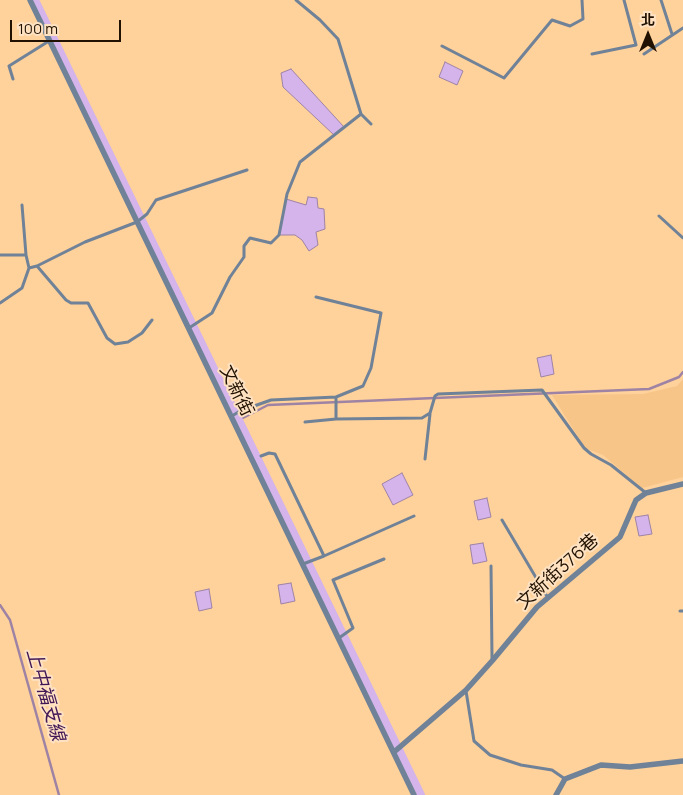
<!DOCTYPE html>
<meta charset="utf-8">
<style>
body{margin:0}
#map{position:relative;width:683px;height:795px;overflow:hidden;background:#ffd19b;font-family:Manrope,"Noto Sans TC",sans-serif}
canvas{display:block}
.north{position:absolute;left:623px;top:10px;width:50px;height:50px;-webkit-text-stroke:4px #fee2c2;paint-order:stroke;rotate:0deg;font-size:14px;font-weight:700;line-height:20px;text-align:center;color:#211100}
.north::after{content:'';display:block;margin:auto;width:18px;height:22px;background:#211100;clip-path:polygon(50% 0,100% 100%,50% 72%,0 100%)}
.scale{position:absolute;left:10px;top:20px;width:111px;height:22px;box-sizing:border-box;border:2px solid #211100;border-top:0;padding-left:6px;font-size:15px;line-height:18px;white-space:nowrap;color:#211100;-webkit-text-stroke:4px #fee2c2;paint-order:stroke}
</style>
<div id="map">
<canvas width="683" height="795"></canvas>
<div class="north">北</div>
<div class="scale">100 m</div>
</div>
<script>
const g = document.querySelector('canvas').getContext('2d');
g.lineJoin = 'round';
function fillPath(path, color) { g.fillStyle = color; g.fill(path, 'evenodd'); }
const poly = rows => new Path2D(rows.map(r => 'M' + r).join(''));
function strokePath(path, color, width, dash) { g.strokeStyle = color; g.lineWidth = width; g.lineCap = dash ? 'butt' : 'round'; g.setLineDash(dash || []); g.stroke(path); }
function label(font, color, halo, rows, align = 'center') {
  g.font = font + ' Manrope,"Noto Sans TC",sans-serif'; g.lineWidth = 4; g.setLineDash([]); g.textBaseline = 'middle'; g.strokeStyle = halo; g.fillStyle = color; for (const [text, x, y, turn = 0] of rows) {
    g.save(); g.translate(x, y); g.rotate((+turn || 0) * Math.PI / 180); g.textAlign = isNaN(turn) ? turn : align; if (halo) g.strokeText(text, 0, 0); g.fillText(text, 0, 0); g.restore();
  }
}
const built = poly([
 [683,379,683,477,642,488,603,455,585,448,552,395,643,394,677,386]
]);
const water = poly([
 [445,62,463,71,457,85,439,77,445,62],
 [291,69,344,127,334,135,283,87,281,73,291,69],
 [308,197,317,198,318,208,324,209,325,229,316,232,318,245,309,251,302,240,295,235,279,235,286,199,306,205,308,197],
 [551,355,554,374,541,377,537,358,551,355],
 [402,473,413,495,393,505,382,484,402,473],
 [487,498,491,517,478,520,474,501,487,498],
 [648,515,652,534,639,536,635,517,648,515],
 [483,543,487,561,473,564,470,545,483,543],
 [291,583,295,601,281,604,278,585,291,583],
 [209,589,212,608,199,611,195,592,209,589]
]);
const stream = poly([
 [239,420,268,405,649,389,679,377,683,372],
 [0,605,10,620,59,795]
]);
const canal = poly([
 [35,0,421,795]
]);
const service = poly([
 [296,0,320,20,338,39,361,114,371,124],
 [661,0,672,34],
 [442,46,504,78,552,20,570,26,583,19,582,0],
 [592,54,636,45,624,0],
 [644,54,683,28],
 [13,79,9,66,49,41],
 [22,205,26,255,29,268],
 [659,216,683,238],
 [0,255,26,255],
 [37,266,66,300,71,303,88,303,107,338,115,344,128,342,142,333,152,320],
 [0,303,22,288,29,268,37,266,85,242,137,222,147,214,156,200,247,170],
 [189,328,212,313,230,277,244,257,244,246,250,238,271,243,279,235,287,194,300,162,361,114],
 [336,397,336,419],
 [232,416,240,411,271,400,336,397,363,386,371,368,381,313,316,297],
 [305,422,336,419,422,418,430,413,435,396,438,394,542,390,584,448,591,454,611,465,646,493],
 [261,456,269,453,275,454,324,556,414,516],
 [425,459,430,414],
 [502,520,548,598],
 [303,564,324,556],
 [491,566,492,658],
 [680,611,683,611],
 [339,638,353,628,333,580,384,559],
 [466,691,474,741,490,755,521,765,552,770,565,779]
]);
const minor = poly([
 [30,0,414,795],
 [394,752,466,690,492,661,537,607,620,537,636,500,646,493,683,484],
 [556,795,565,779,601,765,630,767,683,761]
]);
const streetNames = [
 ["文新街",236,391,64],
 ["文新街376巷",558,572,-42]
];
const waterNames = [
 ["上中福支線",45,695,74]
];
fillPath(built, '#f7c588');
fillPath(water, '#d4b4ea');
strokePath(water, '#9e83a4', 1);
strokePath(stream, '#9e83a4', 2.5);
strokePath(canal, '#d4b4ea', 8);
strokePath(service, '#708297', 3);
strokePath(minor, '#708297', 5.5);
label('18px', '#211100', '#fee2c2', streetNames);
label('italic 19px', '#411756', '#fee2c2', waterNames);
</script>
